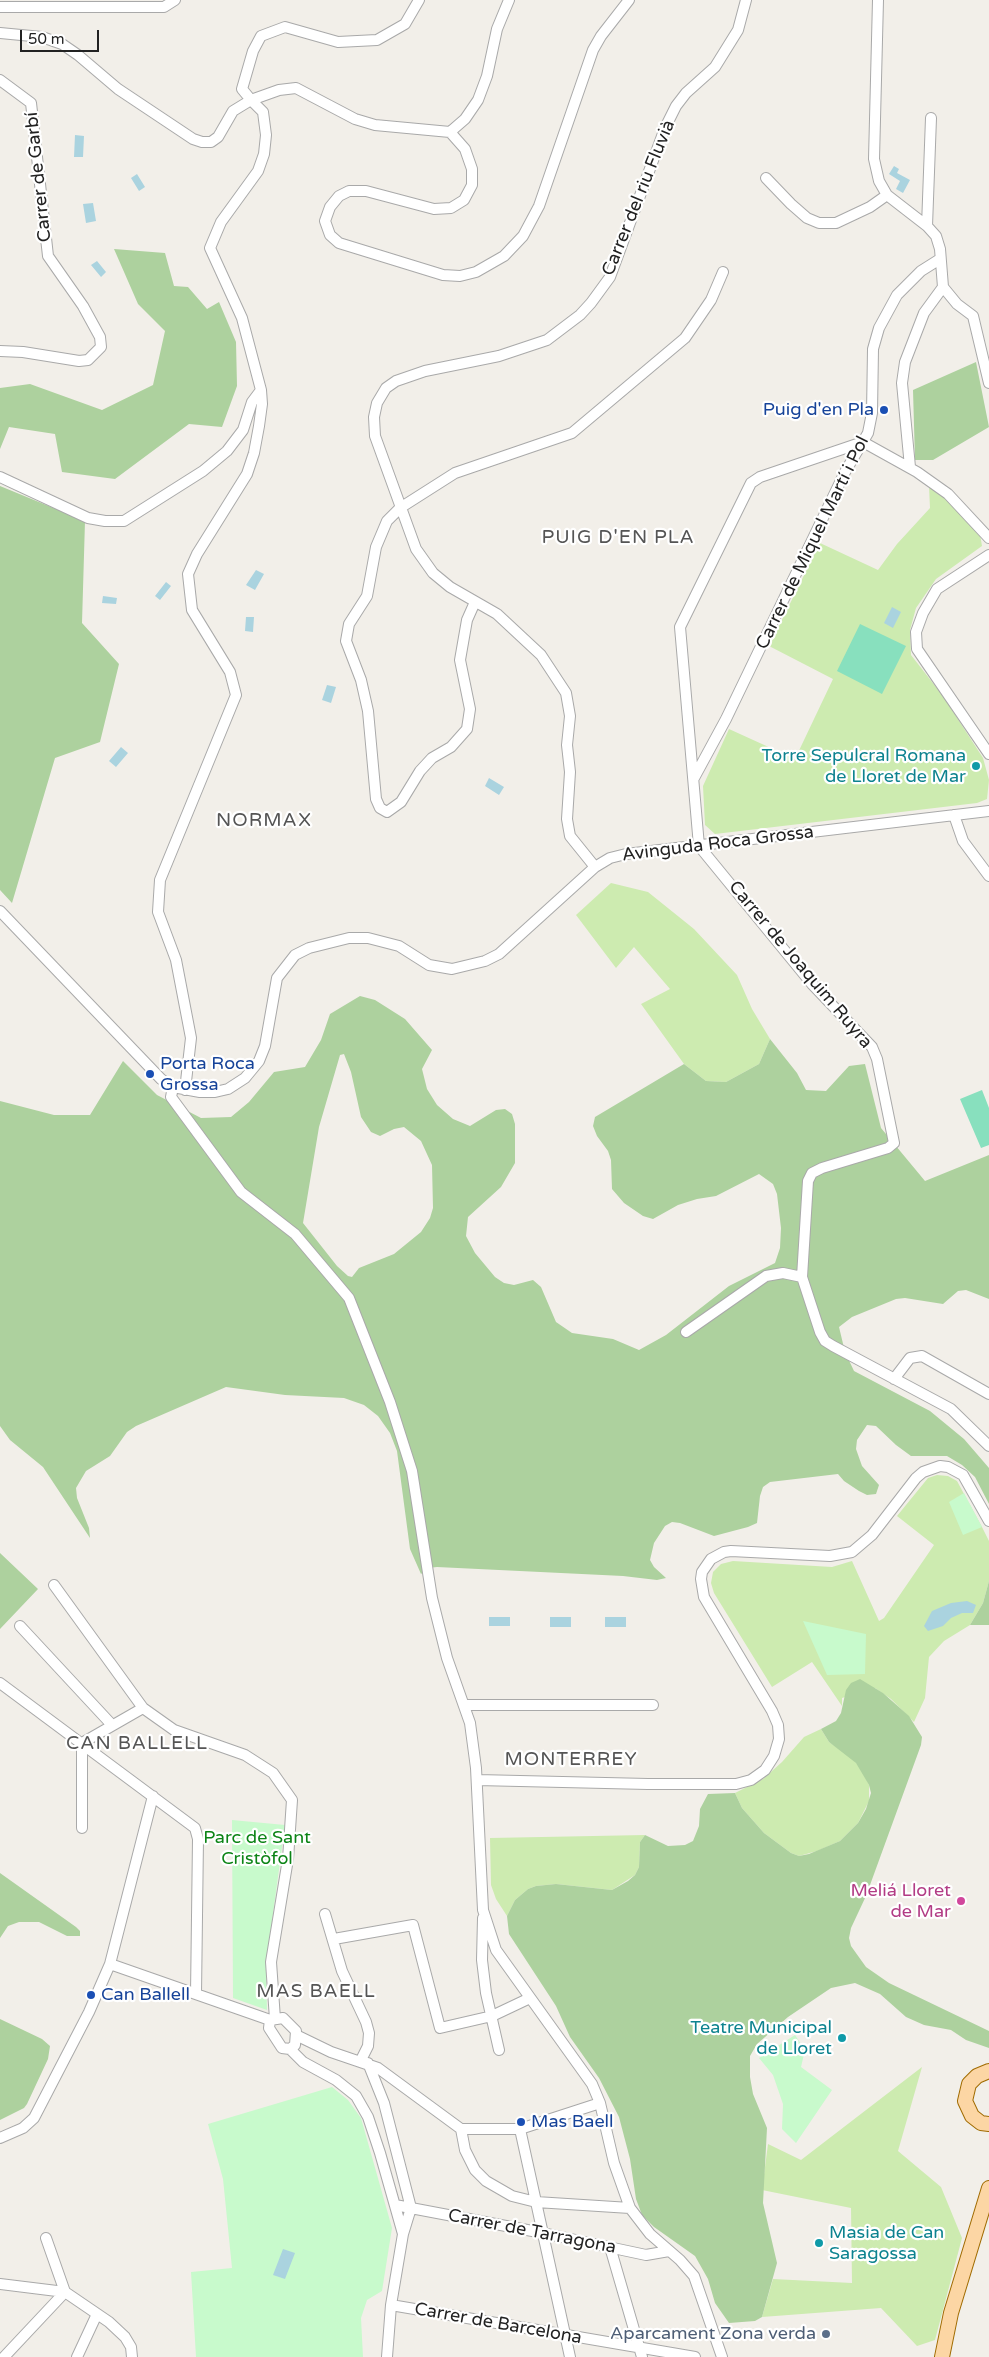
<!DOCTYPE html>
<meta charset="utf-8">
<style>
body{margin:0}
#map{position:relative;width:989px;height:2357px;overflow:hidden;background:#f2efe9;font-family:"Varela Round",sans-serif}
canvas{display:block}
.scale{position:absolute;left:20px;top:30px;width:79px;height:22px;box-sizing:border-box;border:2px solid #222;border-top:0;padding-left:6px;font-size:15px;line-height:18px;white-space:nowrap;color:#222;-webkit-text-stroke:4px #fff;paint-order:stroke}
</style>
<div id="map">
<canvas width="989" height="2357"></canvas>
<div class="scale">50 m</div>
</div>
<script>
const g = document.querySelector('canvas').getContext('2d');
g.lineJoin = 'round';
function fillPath(path, color) { g.fillStyle = color; g.fill(path, 'evenodd'); }
const poly = rows => new Path2D(rows.map(r => 'M' + r).join(''));
function strokePath(path, color, width, dash) { g.strokeStyle = color; g.lineWidth = width; g.lineCap = dash ? 'butt' : 'round'; g.setLineDash(dash || []); g.stroke(path); }
function label(font, color, halo, rows, align = 'center') {
  g.font = font + ' "Varela Round",sans-serif'; g.lineWidth = 4.5; g.setLineDash([]); g.textBaseline = 'middle'; g.strokeStyle = halo; g.fillStyle = color; for (const [text, x, y, turn = 0] of rows) {
    g.save(); g.translate(x, y); g.rotate((+turn || 0) * Math.PI / 180); g.textAlign = isNaN(turn) ? turn : align; if (halo) g.strokeText(text, 0, 0); g.fillText(text, 0, 0); g.restore();
  }
}
const grass = poly([
 [929,486,953,504,980,534,982,546,936,579,916,608,910,630,911,655,943,696,983,758,989,780,987,799,977,803,715,834,705,825,703,786,729,729,795,759,833,679,769,646,820,543,878,570,897,544,930,508],
 [611,883,648,892,694,929,737,975,752,1009,770,1039,759,1064,726,1082,706,1081,684,1064,641,1004,670,989,634,947,616,968,576,915],
 [937,1475,948,1476,957,1481,982,1527,989,1541,989,1581,983,1603,970,1625,944,1641,929,1657,925,1698,914,1722,891,1699,875,1688,842,1698,842,1706,812,1662,772,1687,714,1593,711,1583,713,1572,721,1564,733,1561,832,1567,852,1561,879,1621,884,1618,934,1545,897,1516,928,1478],
 [821,1729,829,1742,850,1756,862,1769,869,1785,869,1801,858,1823,840,1841,817,1851,799,1856,791,1853,764,1833,742,1808,735,1793,763,1779,782,1762,804,1737],
 [645,1835,640,1842,639,1867,635,1875,612,1890,556,1884,536,1886,528,1889,515,1900,507,1916,496,1899,491,1885,490,1838],
 [922,2067,898,2151,941,2187,962,2238,935,2340,917,2346,881,2308,762,2317,773,2279,852,2283,851,2208,762,2190,768,2144,801,2160]
]);
const forest = poly([
 [114,249,165,253,174,286,188,287,207,309,219,302,236,342,237,386,222,427,189,424,115,479,62,472,55,434,9,427,0,449,0,388,30,384,102,410,153,385,165,331,138,304],
 [976,362,989,427,933,460,915,460,913,390],
 [0,486,85,521,82,623,119,664,100,742,55,758,12,903,0,890],
 [360,996,375,1000,405,1019,432,1050,422,1069,427,1089,437,1105,453,1119,470,1126,496,1110,505,1109,512,1114,515,1124,515,1163,501,1187,468,1217,466,1236,475,1253,495,1277,504,1283,514,1285,533,1280,541,1287,556,1322,572,1333,613,1339,639,1350,666,1335,729,1286,775,1263,780,1248,781,1228,777,1194,773,1184,759,1174,716,1196,697,1199,678,1205,653,1219,643,1216,624,1203,612,1189,611,1160,608,1151,597,1136,593,1126,595,1117,684,1064,706,1081,726,1082,759,1064,770,1039,797,1073,806,1090,826,1091,849,1066,865,1064,881,1128,925,1181,989,1155,989,1299,966,1290,958,1291,943,1304,905,1298,896,1299,852,1317,839,1327,845,1352,854,1371,930,1411,964,1439,989,1468,989,1504,975,1477,962,1465,947,1456,911,1456,896,1445,876,1426,867,1425,857,1440,856,1449,862,1466,879,1485,876,1494,867,1495,859,1491,844,1481,838,1474,770,1482,763,1487,760,1496,757,1523,748,1527,714,1536,680,1523,672,1522,665,1526,654,1543,650,1560,654,1567,666,1578,657,1580,623,1576,437,1567,428,1568,421,1574,410,1549,397,1451,390,1433,378,1416,364,1405,344,1398,285,1395,226,1387,136,1426,127,1432,110,1456,86,1471,76,1488,77,1498,89,1528,90,1538,43,1467,10,1440,0,1426,0,1101,54,1115,90,1115,123,1061,157,1095,201,1118,231,1117,249,1102,274,1072,305,1067,321,1040,330,1014],
 [344,1054,351,1072,361,1117,371,1132,380,1136,394,1129,404,1127,421,1141,432,1165,433,1208,430,1218,421,1232,394,1254,359,1268,352,1277,348,1276,337,1266,303,1223,319,1127,340,1055],
 [0,1553,38,1589,0,1629],
 [989,1581,989,1625,970,1625,983,1603],
 [860,1679,883,1693,909,1716,922,1737,921,1745,866,1896,851,1928,849,1938,851,1946,866,1967,889,1983,989,2031,989,2048,966,2040,951,2030,924,2025,906,2017,880,1994,855,1983,831,1988,788,2017,757,2044,750,2056,750,2077,753,2094,767,2128,763,2203,777,2263,762,2317,755,2321,729,2323,715,2303,708,2279,695,2256,654,2227,642,2215,636,2199,630,2159,619,2117,599,2078,570,2037,556,2006,509,1934,507,1916,515,1900,528,1889,536,1886,556,1884,612,1890,628,1881,635,1875,639,1867,640,1842,645,1835,668,1846,685,1845,693,1841,699,1826,700,1809,708,1794,735,1793,742,1808,764,1833,791,1853,799,1856,809,1854,840,1841,858,1823,866,1809,871,1793,869,1785,856,1763,829,1742,821,1729,836,1721,841,1713,846,1690,851,1683],
 [0,1873,76,1927,80,1931,80,1936,67,1936,39,1922,19,1922,8,1926,0,1938],
 [0,2019,42,2039,50,2046,48,2059,27,2104,24,2108,0,2120]
]);
const park = poly([
 [964,1493,982,1527,963,1535,949,1502],
 [803,1621,866,1634,865,1674,827,1675],
 [232,1820,285,1825,266,1966,267,2010,233,1998],
 [795,2035,805,2050,801,2067,832,2090,796,2143,782,2129,783,2104,773,2075,759,2058],
 [332,2087,348,2100,361,2118,392,2228,382,2291,367,2300,361,2318,363,2357,196,2357,191,2272,232,2268,223,2179,208,2124]
]);
const pitch = poly([
 [860,624,906,646,882,694,837,671],
 [982,1090,989,1108,989,1145,981,1148,960,1099]
]);
const water = poly([
 [75,135,84,136,83,157,74,157],
 [894,166,899,169,897,173,910,180,903,193,896,189,900,181,889,174],
 [137,174,145,187,139,191,131,178],
 [93,203,96,221,86,223,83,204],
 [97,261,106,272,101,277,91,265],
 [256,570,264,574,255,590,246,585],
 [166,582,171,586,160,600,155,596],
 [103,596,117,598,116,604,102,603],
 [892,607,901,612,893,628,884,623],
 [246,617,254,617,253,632,245,631],
 [327,685,336,687,331,703,322,700],
 [121,747,128,753,116,767,109,761],
 [489,778,504,787,499,795,485,786],
 [967,1601,976,1605,973,1613,962,1613,951,1618,943,1626,928,1631,924,1626,932,1611,951,1603],
 [489,1617,510,1617,510,1626,489,1626],
 [550,1617,571,1617,571,1627,550,1627],
 [605,1617,626,1617,626,1627,605,1627],
 [283,2249,295,2253,285,2279,273,2275]
]);
const minor = poly([
 [419,0,405,24,377,40,338,42,285,27,261,36,253,51,242,89,251,100,279,90,296,88,355,119,375,125,450,132,465,119,478,100,487,76,497,29,509,0],
 [878,0,874,159,879,181,887,195,927,226,936,236,940,249,943,287,957,304,973,316,989,383],
 [0,7,164,7,175,0],
 [0,33,42,37,62,44,78,55,118,89,193,139,202,142,211,142,218,137,233,111,251,100,263,112,266,135,264,154,258,171,221,222,210,248,242,318,261,390,262,404,259,426,254,453,247,474,197,554,188,574,192,610,230,672,236,695,160,880,158,912,176,960,191,1038,185,1090],
 [0,80,31,103,48,256,83,306,100,337,101,347,88,360,79,361,23,352,0,351],
 [450,132,465,149,472,169,472,185,464,200,451,208,434,209,366,191,349,191,339,196,330,207,325,221,330,235,339,243,443,275,460,276,476,272,504,256,523,236,539,206,593,50,601,36,629,0],
 [766,178,791,204,807,218,819,223,836,223,870,207,887,195],
 [927,226,931,118],
 [910,467,902,383,905,362,924,313,943,287],
 [0,477,88,518,105,521,124,521,203,471,227,451,243,430,252,402,261,390],
 [989,555,937,589,923,613,916,632,917,649,989,754],
 [475,602,467,620,460,660,470,709,467,729,451,747,432,758,420,771,401,802,387,812,380,808,376,799,368,711,361,680,346,641,349,624,367,596,376,547,387,521,400,508,455,473,572,433,685,338,711,300,723,272],
 [694,778,726,719,845,472,868,433,872,413,873,349,879,328,897,295,921,271,940,259],
 [954,815,963,841,989,876],
 [699,846,812,984,872,1047,877,1059,894,1143,888,1148,822,1168,812,1173,808,1181,802,1277,820,1332,825,1341,833,1346,951,1409,989,1446],
 [699,846,680,627,751,483,760,477,863,442,917,472,948,494,989,538],
 [595,867,570,836,567,819,570,772,567,745,570,716,566,693,541,655,497,614,450,587,433,573,416,549,375,436,374,417,377,403,386,388,396,381,425,371,499,356,547,340,580,315,591,303,610,277,665,128,676,106,686,93,715,67,738,30,746,0],
 [0,911,161,1079,173,1087,200,1092,215,1092,228,1089,245,1078,259,1061,265,1046,277,978,295,955,309,948,349,938,368,938,399,946,429,965,452,969,485,961,499,954,595,867,610,858,626,854,989,811],
 [173,1087,171,1097,241,1192,295,1234,349,1298,390,1402,412,1471,432,1598,447,1658,470,1723,476,1768,483,1910,496,1950,592,2084,600,2103,614,2163,630,2208,650,2234,680,2260,694,2276,722,2357],
 [686,1332,766,1276,783,1273,802,1277],
 [894,1379,910,1358,922,1356,989,1394],
 [54,1585,143,1708,174,1730,245,1755,273,1773,292,1800,288,1859,271,1962,275,2019],
 [20,1626,112,1725],
 [0,1683,195,1828,198,1839,196,1994],
 [464,1705,653,1705],
 [477,1780,648,1784,736,1784,751,1780,765,1770,774,1756,779,1739,778,1725,772,1711,704,1597,701,1579,702,1572,711,1559,724,1552,731,1551,830,1556,852,1552,872,1535,916,1478,923,1472,940,1466,948,1467,963,1475,989,1521],
 [82,1828,82,1743,143,1708],
 [325,1914,342,1971,366,2022,369,2033,368,2046,361,2060],
 [483,1918,482,1960,486,1993,499,2050],
 [334,1939,413,1925,440,2028,492,2016,530,1998],
 [110,1964,270,2020],
 [283,2018,296,2031,295,2045,290,2049,282,2048,269,2028,270,2020,283,2018],
 [298,2036,331,2052,378,2068,461,2129,520,2129,600,2103],
 [290,2049,303,2062,336,2080,356,2096,368,2117,380,2153,403,2234,391,2305,387,2357],
 [368,2063,384,2103,411,2208,403,2234],
 [461,2129,465,2150,475,2170,486,2181,512,2196,536,2202,630,2208],
 [520,2129,570,2357],
 [0,2138,23,2128,34,2118,89,2012,110,1964,153,1796],
 [395,2205,543,2233,646,2255,669,2251],
 [46,2238,65,2292,109,2322,125,2337,131,2347,132,2357],
 [610,2247,642,2357],
 [0,2284,65,2292],
 [391,2305,695,2357],
 [4,2357,65,2292],
 [77,2357,97,2314]
]);
const major = poly([
 [989,2071,977,2076,969,2084,965,2101,972,2116,981,2123,989,2124],
 [942,2357,951,2313,989,2188]
]);
const markers = [
 [884,410,5,"#1a4fb4"],
 [976,766,5,"#0f9aa8"],
 [150,1074,5,"#1a4fb4"],
 [961,1901,5,"#d1479c"],
 [91,1995,5,"#1a4fb4"],
 [842,2038,5,"#0f9aa8"],
 [521,2122,5,"#1a4fb4"],
 [819,2243,5,"#0f9aa8"],
 [826,2334,5,"#5c6f8a"]
];
const streetNames = [
 ["Carrer de Garbí",39,177,-96],
 ["Carrer del riu Fluvià",639,198,-68],
 ["Carrer de Miquel Martí i Pol",813,543,-64],
 ["Avinguda Roca Grossa",718,844,-7],
 ["Carrer de Joaquim Ruyra",800,965,50],
 ["Carrer de Tarragona",532,2232,11],
 ["Carrer de Barcelona",498,2324,10]
];
const transitNames = [
 ["Puig d'en Pla",874,410,"right"],
 ["Porta Roca",160,1064],
 ["Grossa",160,1085],
 ["Can Ballell",101,1995],
 ["Mas Baell",531,2122]
];
const cultureNames = [
 ["Torre Sepulcral Romana",966,756],
 ["de Lloret de Mar",966,777],
 ["Teatre Municipal",832,2028],
 ["de Lloret",832,2049],
 ["Masia de Can",829,2233,"left"],
 ["Saragossa",829,2254,"left"]
];
const parkNames = [
 ["Parc de Sant",257,1838],
 ["Cristòfol",257,1859]
];
const hotelNames = [
 ["Meliá Lloret",951,1891],
 ["de Mar",951,1912]
];
const serviceNames = [
 ["Aparcament Zona verda",816,2334]
];
const neighbourhoodNames = [
 ["PUIG D'EN PLA",618,538],
 ["NORMAX",264,821],
 ["CAN BALLELL",137,1744],
 ["MONTERREY",571,1760],
 ["MAS BAELL",316,1992]
];
fillPath(grass, '#cdebb0');
fillPath(forest, '#add19e');
fillPath(park, '#c8facc');
fillPath(pitch, '#88e0be');
fillPath(water, '#aad3df');
strokePath(minor, '#a9a9a9', 12);
strokePath(major, '#a06b00', 16);
strokePath(minor, '#fff', 10);
strokePath(major, '#fcd6a4', 14);
for (const [x, y, r, color] of markers) { const dot = new Path2D(); dot.arc(x, y, r, 0, 2 * Math.PI); g.fillStyle = color; g.fill(dot); strokePath(dot, '#fff', 2); }
label('18px', '#222', '#fff', streetNames);
label('18px', '#164399', '#fff', transitNames, 'left');
label('18px', '#0d838f', '#fff', cultureNames, 'right');
label('18px', '#0c8416', '#fff', parkNames);
label('18px', '#b23c85', '#fff', hotelNames, 'right');
label('18px', '#4e5e75', '#fff', serviceNames, 'right');
g.letterSpacing = '1px';
label('19px', '#555', '#fff', neighbourhoodNames);
g.letterSpacing = '0px';
</script>
